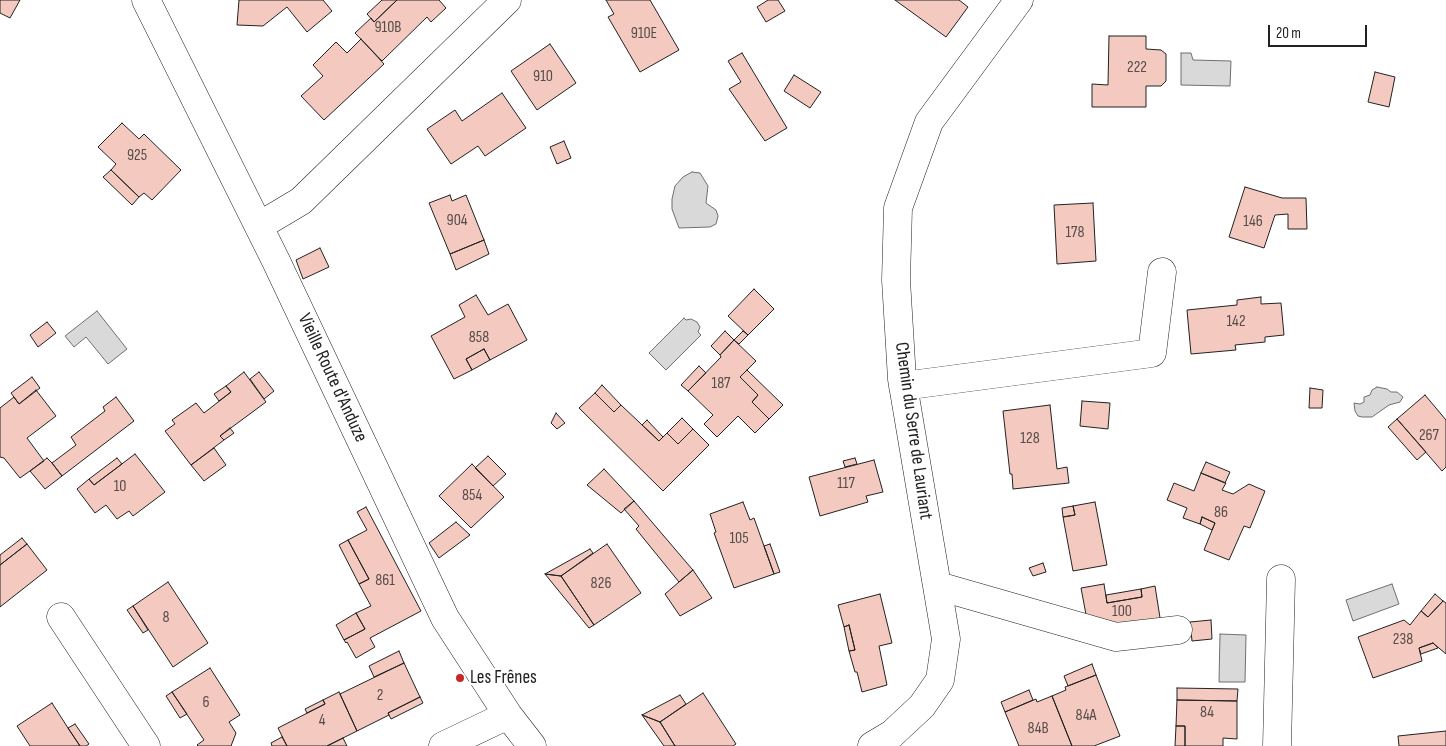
<!DOCTYPE html>
<meta charset="utf-8">
<style>
body{margin:0}
#map{position:relative;width:1446px;height:746px;overflow:hidden;background:#fff;font-family:"Sofia Sans Condensed",sans-serif}
canvas{display:block}
.scale{position:absolute;left:1268px;top:25px;width:99px;height:22px;box-sizing:border-box;border:2px solid #222;border-top:0;padding-left:6px;font-size:15px;line-height:18px;white-space:nowrap;color:#222;-webkit-text-stroke:4px #fff;paint-order:stroke}
</style>
<div id="map">
<canvas width="1446" height="746"></canvas>
<div class="scale">20 m</div>
</div>
<script>
const g = document.querySelector('canvas').getContext('2d');
g.lineJoin = 'round';
function fillPath(path, color) { g.fillStyle = color; g.fill(path, 'evenodd'); }
const poly = rows => new Path2D(rows.map(r => 'M' + r).join(''));
function strokePath(path, color, width, dash) { g.strokeStyle = color; g.lineWidth = width; g.lineCap = dash ? 'butt' : 'round'; g.setLineDash(dash || []); g.stroke(path); }
function label(font, color, halo, rows, align = 'center') {
  g.font = font + ' "Sofia Sans Condensed",sans-serif'; g.lineWidth = 4; g.setLineDash([]); g.textBaseline = 'middle'; g.strokeStyle = halo; g.fillStyle = color; for (const [text, x, y, turn = 0] of rows) {
    g.save(); g.translate(x, y); g.rotate((+turn || 0) * Math.PI / 180); g.textAlign = isNaN(turn) ? turn : align; if (halo) g.strokeText(text, 0, 0); g.fillText(text, 0, 0); g.restore();
  }
}
const water = poly([
 [1181,53,1191,53,1193,60,1231,61,1230,86,1181,85,1181,53],
 [692,172,700,173,708,186,706,203,716,210,718,216,716,224,710,227,679,228,672,209,672,199,675,186,683,177,692,172],
 [97,311,127,349,108,364,86,337,74,347,65,336,97,311],
 [684,318,686,320,691,319,697,322,700,327,698,332,701,335,666,370,649,353,684,318],
 [1377,387,1387,389,1391,392,1397,392,1403,397,1400,402,1389,405,1372,417,1362,417,1358,416,1355,411,1354,403,1360,404,1364,402,1364,397,1370,395,1372,390,1377,387],
 [1392,584,1399,604,1353,621,1346,600,1392,584],
 [1220,634,1246,635,1245,682,1219,682,1220,634]
]);
const building = poly([
 [0,0,20,0,10,18,0,13,0,0],
 [239,0,323,0,332,11,307,32,287,7,263,26,237,25,239,0],
 [382,0,397,0,374,22,367,14,382,0],
 [397,0,439,0,446,8,431,22,427,17,382,61,355,33,371,18,374,22,397,0],
 [606,0,650,0,679,50,640,72,608,17,614,14,606,0],
 [768,0,778,0,785,11,766,22,757,7,768,0],
 [895,0,959,0,968,7,946,37,895,0],
 [1109,36,1146,36,1146,49,1161,50,1166,54,1166,81,1161,86,1146,86,1146,107,1092,107,1092,84,1108,85,1109,36],
 [361,39,384,64,324,120,301,96,323,76,313,65,336,42,347,53,361,39],
 [550,44,576,83,537,110,511,71,550,44],
 [742,53,787,128,765,141,729,89,741,82,728,61,742,53],
 [1375,72,1395,77,1389,107,1368,102,1375,72],
 [794,75,821,92,810,108,784,91,794,75],
 [502,93,526,128,485,156,478,146,451,164,427,129,455,110,462,121,502,93],
 [122,123,139,139,144,134,181,170,152,200,144,193,139,197,111,170,116,164,98,147,122,123],
 [564,141,571,158,557,164,550,147,564,141],
 [111,170,139,197,132,205,103,177,111,170],
 [1245,187,1282,198,1306,198,1307,229,1288,229,1288,214,1275,215,1264,248,1229,237,1245,187],
 [450,195,452,201,466,195,484,240,450,254,429,203,450,195],
 [1093,203,1096,261,1057,264,1054,205,1093,203],
 [484,240,489,254,456,270,450,254,484,240],
 [320,248,329,267,303,279,296,260,320,248],
 [754,289,774,309,748,335,728,316,754,289],
 [476,295,488,315,508,304,527,340,490,360,484,349,466,359,472,370,454,379,431,336,465,317,459,305,476,295],
 [1261,297,1261,304,1281,303,1284,335,1265,337,1265,342,1235,345,1236,350,1191,354,1187,310,1237,305,1237,300,1261,297],
 [47,322,56,333,38,347,30,335,47,322],
 [725,331,734,340,720,355,711,346,725,331],
 [743,331,748,335,739,344,734,340,743,331],
 [734,340,756,361,740,377,758,395,752,402,769,419,755,433,738,416,717,437,704,424,713,415,688,391,721,357,720,355,734,340],
 [484,349,490,360,472,370,466,359,484,349],
 [699,366,706,373,688,391,681,385,699,366],
 [747,370,783,405,769,419,752,402,758,395,740,377,747,370],
 [244,372,266,402,220,436,224,440,191,465,165,431,175,424,172,420,196,403,204,413,231,392,226,386,244,372],
 [259,372,274,391,264,399,250,379,259,372],
 [32,377,40,388,19,404,11,393,32,377],
 [602,385,621,405,614,412,595,393,602,385],
 [226,386,231,392,219,401,214,394,226,386],
 [1310,388,1323,390,1322,408,1309,408,1310,388],
 [36,390,56,416,27,438,44,461,20,478,4,458,0,457,0,408,14,397,19,404,36,390],
 [595,393,614,412,621,405,659,441,667,433,678,444,693,429,709,445,663,491,579,408,595,393],
 [1425,395,1446,420,1446,467,1442,471,1397,419,1425,395],
 [116,397,134,421,62,476,52,463,76,445,71,437,105,411,103,407,116,397],
 [1082,401,1110,403,1108,429,1080,426,1082,401],
 [1050,405,1057,469,1067,467,1069,483,1013,489,1012,474,1010,474,1003,411,1050,405],
 [556,413,565,423,557,429,551,423,556,413],
 [682,418,693,429,678,444,667,433,682,418],
 [1397,419,1426,452,1417,460,1388,427,1397,419],
 [647,420,663,437,659,441,642,425,647,420],
 [230,428,234,433,224,440,220,436,230,428],
 [214,448,226,465,204,481,191,465,214,448],
 [135,454,165,492,133,516,129,511,117,519,106,505,95,513,77,489,89,479,94,485,135,454],
 [488,456,506,474,493,486,475,468,488,456],
 [47,458,52,463,62,476,45,489,30,471,47,458],
 [117,458,122,464,94,485,89,479,117,458],
 [855,458,857,464,845,467,843,461,855,458],
 [874,460,883,492,866,496,868,502,820,516,809,477,874,460],
 [1206,462,1230,472,1225,483,1201,473,1206,462],
 [472,464,504,497,471,528,439,496,472,464],
 [604,469,634,501,621,513,587,485,604,469],
 [1201,473,1226,483,1222,490,1233,494,1249,484,1265,491,1250,528,1244,526,1229,560,1204,550,1215,523,1202,517,1200,524,1183,518,1187,508,1167,500,1174,483,1194,491,1201,473],
 [634,501,692,569,693,570,679,582,636,529,639,526,624,509,634,501],
 [743,502,750,520,754,518,774,574,734,588,714,533,716,532,710,514,743,502],
 [1095,502,1107,565,1073,571,1063,517,1075,515,1073,506,1095,502],
 [1073,506,1075,515,1063,517,1062,508,1073,506],
 [366,507,421,611,370,638,375,647,356,658,347,642,346,643,344,640,365,629,356,613,371,606,359,584,369,579,348,540,367,530,357,512,366,507],
 [1202,517,1215,523,1212,530,1200,524,1202,517],
 [456,522,470,535,439,558,429,543,456,522],
 [22,538,27,544,0,565,0,555,22,538],
 [348,540,369,579,359,584,339,545,348,540],
 [27,544,47,570,0,607,0,565,27,544],
 [607,544,641,593,594,625,561,576,607,544],
 [770,544,780,572,774,574,764,546,770,544],
 [590,549,593,553,561,576,545,574,590,549],
 [1043,563,1046,572,1033,576,1029,568,1043,563],
 [693,570,712,598,680,616,665,594,693,570],
 [545,574,561,576,594,625,589,628,545,574],
 [168,582,208,643,173,667,133,606,168,582],
 [1104,584,1107,603,1142,597,1141,589,1155,586,1161,624,1117,629,1087,620,1081,588,1104,584],
 [1141,589,1142,597,1107,603,1106,595,1141,589],
 [880,594,892,643,879,646,887,685,862,692,857,672,855,672,849,651,855,650,849,625,844,627,838,605,880,594],
 [1435,594,1443,601,1428,617,1421,611,1435,594],
 [1443,601,1446,603,1446,654,1433,643,1419,648,1422,661,1373,678,1358,637,1404,620,1410,625,1421,611,1428,617,1443,601],
 [133,606,148,630,143,633,127,610,133,606],
 [356,613,365,629,344,640,336,625,356,613],
 [1211,620,1212,639,1192,641,1190,622,1211,620],
 [849,625,855,650,849,651,844,627,849,625],
 [1433,643,1438,648,1421,654,1419,648,1433,643],
 [399,651,404,663,374,677,369,666,399,651],
 [404,663,420,697,388,713,389,715,357,731,340,694,404,663],
 [1092,664,1096,675,1068,686,1064,676,1092,664],
 [210,668,240,715,229,722,236,733,231,746,198,746,197,745,204,740,172,692,210,668],
 [1096,675,1120,736,1094,746,1072,746,1052,696,1066,690,1065,687,1096,675],
 [1177,688,1238,689,1237,701,1177,700,1177,688],
 [1029,690,1033,700,1005,712,1001,702,1029,690],
 [172,692,187,714,180,718,166,696,172,692],
 [339,692,357,731,327,746,287,746,278,728,325,704,323,700,339,692],
 [703,693,736,744,733,746,675,746,660,722,703,693],
 [680,695,686,704,660,722,642,715,680,695],
 [1052,696,1072,746,1019,746,1005,712,1036,699,1037,702,1052,696],
 [420,697,423,703,391,719,388,713,420,697],
 [323,700,325,704,307,713,305,709,323,700],
 [1177,700,1237,701,1237,739,1223,738,1223,746,1185,746,1185,726,1176,726,1177,700],
 [52,703,68,728,80,746,30,746,17,726,52,703],
 [642,715,660,722,675,746,664,746,642,715],
 [75,724,89,744,86,746,80,746,68,728,75,724],
 [1176,726,1185,726,1185,746,1175,746,1176,726],
 [1446,731,1446,746,1399,746,1398,736,1446,731],
 [282,737,287,746,272,746,271,743,282,737],
 [343,738,347,746,327,746,343,738]
]);
const minor = poly([
 [146,0,276,261,445,618,508,715,532,746],
 [259,226,301,201,507,0],
 [903,386,1152,353,1162,272],
 [938,586,1116,637,1178,630],
 [61,617,146,746],
 [443,746,508,715],
 [872,746,892,734,922,706,940,680,946,639,902,379,896,280,898,208,929,122,1019,0],
 [1277,746,1281,579]
]);
const markers = [
 [460,678,5,"#c62828"]
];
const numberNames = [
 ["910B",388,28],
 ["910E",644,34],
 ["222",1137,68],
 ["910",543,77],
 ["925",137,156],
 ["904",457,221],
 ["146",1253,222],
 ["178",1075,233],
 ["142",1236,322],
 ["858",479,338],
 ["187",721,384],
 ["267",1429,436],
 ["128",1030,439],
 ["117",846,484],
 ["10",120,487],
 ["854",472,496],
 ["86",1221,513],
 ["105",739,539],
 ["861",385,581],
 ["826",601,584],
 ["100",1122,612],
 ["8",166,618],
 ["238",1403,640],
 ["2",380,696],
 ["6",206,703],
 ["84",1207,713],
 ["84A",1086,716],
 ["4",322,721],
 ["84B",1038,729]
];
const streetNames = [
 ["Vieille Route d'Anduze",332,378,65],
 ["Chemin du Serre de Lauriant",913,431,82]
];
const poiNames = [
 ["Les Frênes",470,678]
];
fillPath(water, '#d9d9d9');
strokePath(water, '#6f6f6f', 1);
fillPath(building, '#f3c9c0');
strokePath(building, '#222', 1);
strokePath(minor, '#222', 29);
strokePath(minor, '#fff', 28);
for (const [x, y, r, color] of markers) { const dot = new Path2D(); dot.arc(x, y, r, 0, 2 * Math.PI); g.fillStyle = color; g.fill(dot); strokePath(dot, '#fff', 2); }
label('16px', '#564c4a', null, numberNames);
label('19px', '#222', '#fff', streetNames);
label('19px', '#222', '#fff', poiNames, 'left');
</script>
